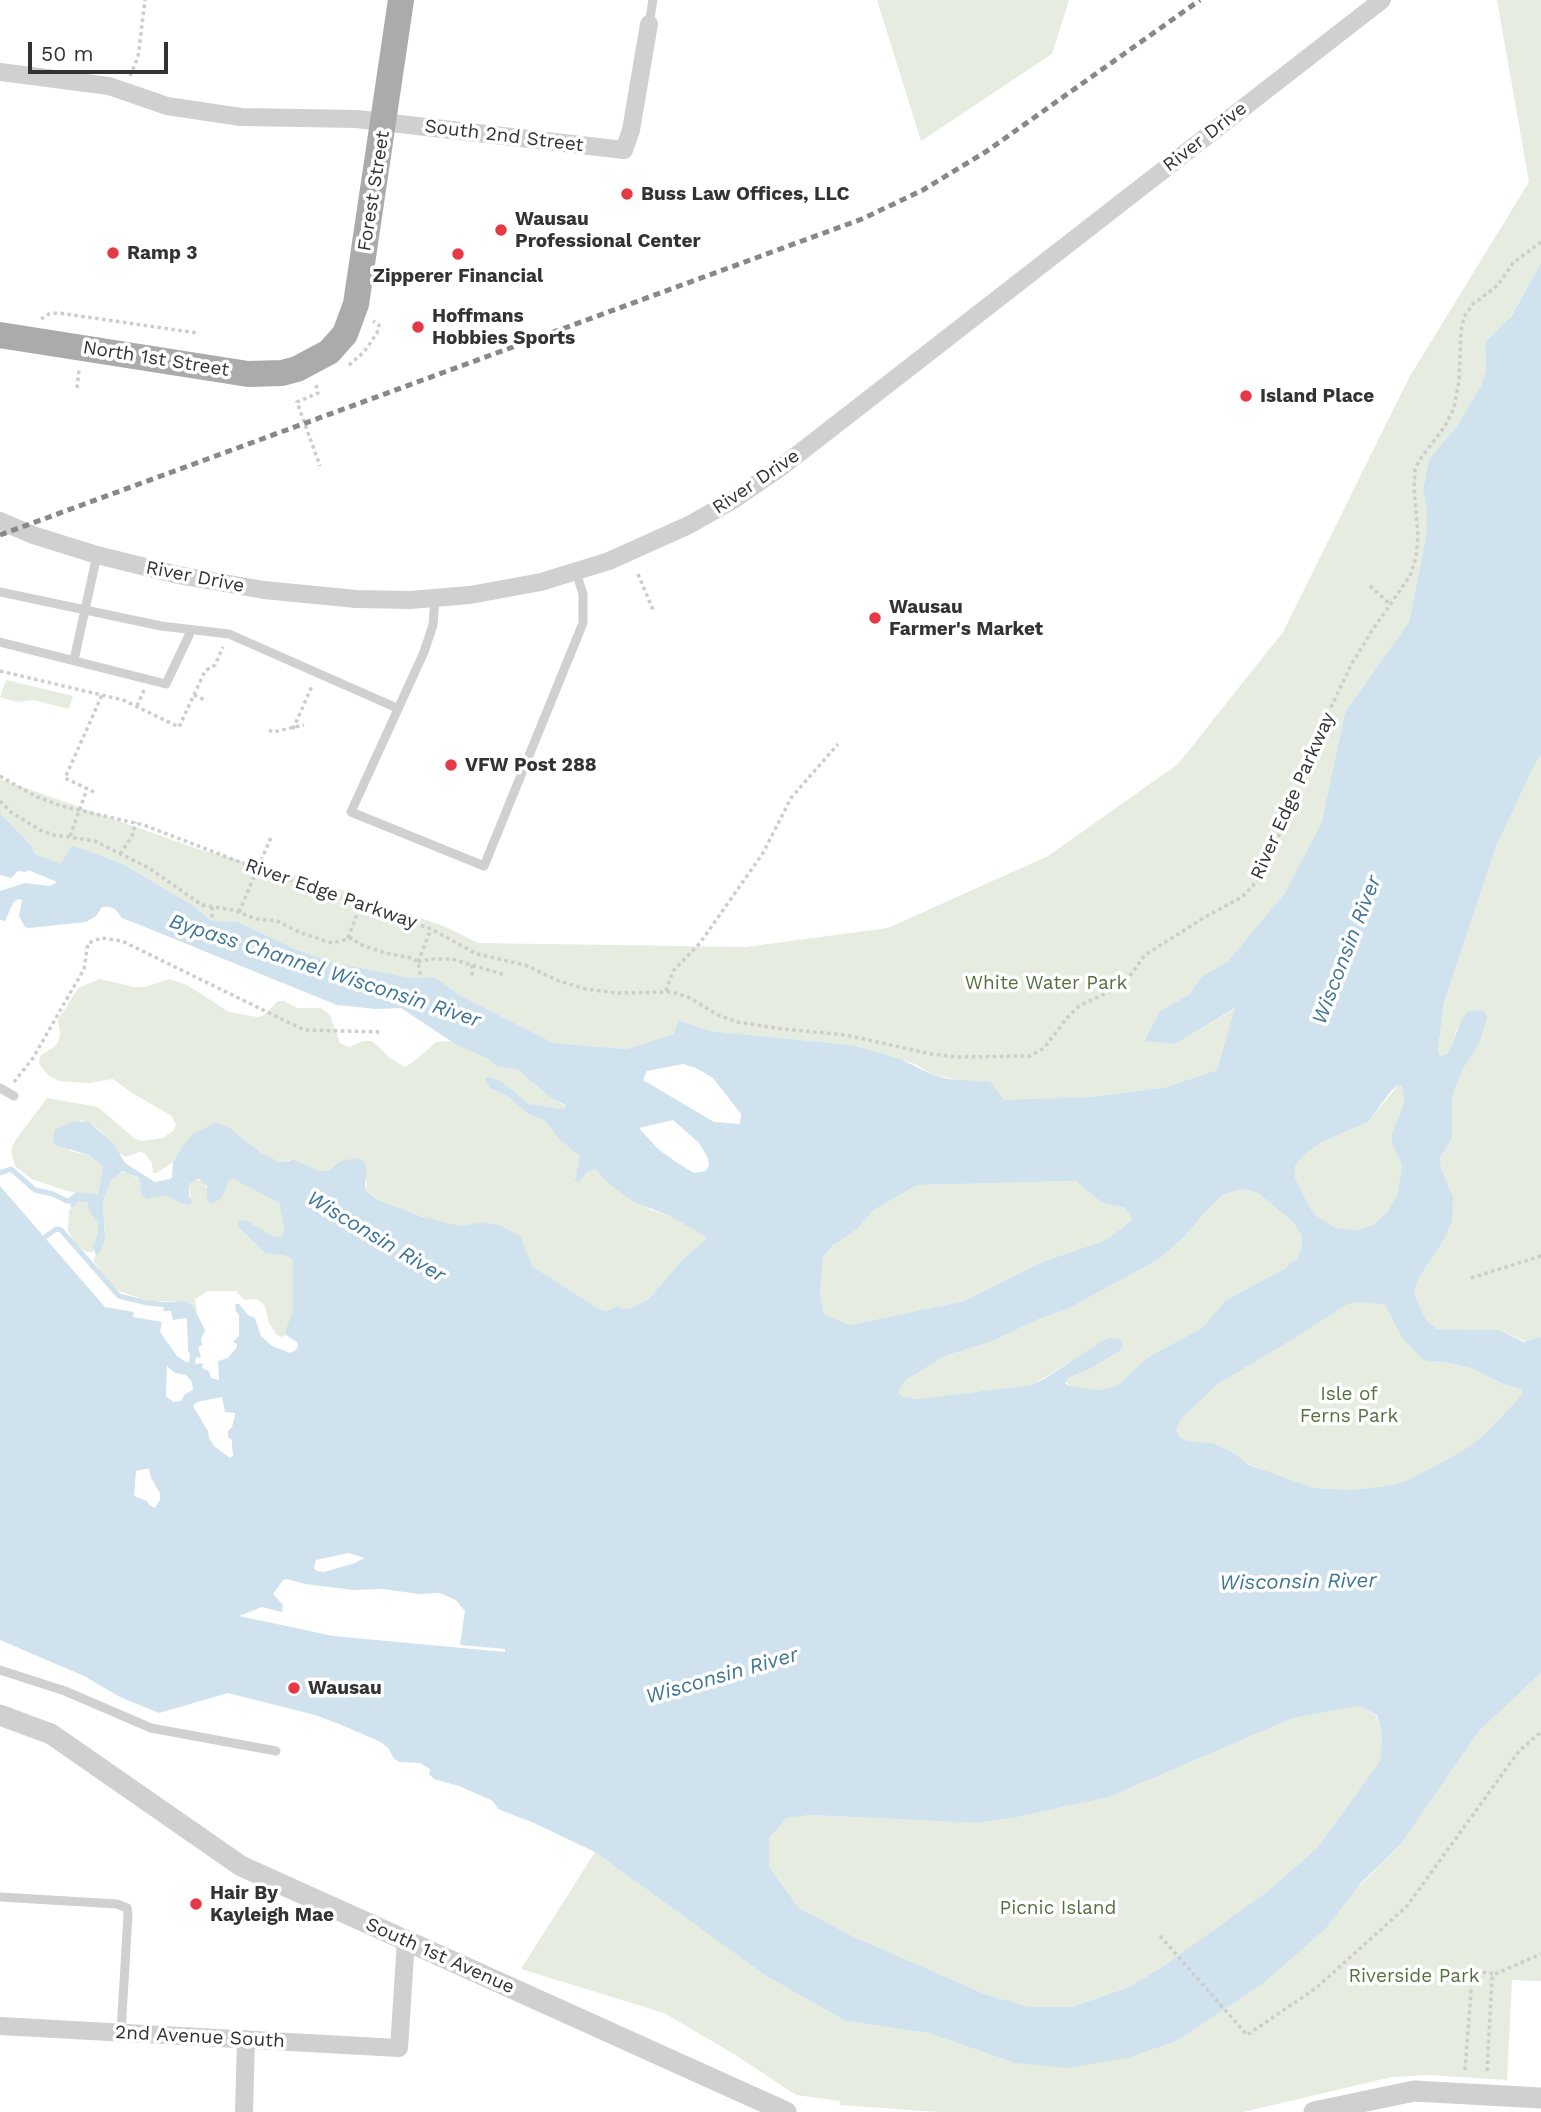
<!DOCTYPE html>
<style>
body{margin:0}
#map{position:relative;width:1541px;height:2112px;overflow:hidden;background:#fff;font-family:"Work Sans",sans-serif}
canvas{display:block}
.scale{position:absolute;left:28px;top:42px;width:140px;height:32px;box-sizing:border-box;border:4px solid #333;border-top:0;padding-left:9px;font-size:21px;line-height:24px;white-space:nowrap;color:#333;-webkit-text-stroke:5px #fff;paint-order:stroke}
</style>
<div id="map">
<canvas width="1541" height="2112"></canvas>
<div class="scale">50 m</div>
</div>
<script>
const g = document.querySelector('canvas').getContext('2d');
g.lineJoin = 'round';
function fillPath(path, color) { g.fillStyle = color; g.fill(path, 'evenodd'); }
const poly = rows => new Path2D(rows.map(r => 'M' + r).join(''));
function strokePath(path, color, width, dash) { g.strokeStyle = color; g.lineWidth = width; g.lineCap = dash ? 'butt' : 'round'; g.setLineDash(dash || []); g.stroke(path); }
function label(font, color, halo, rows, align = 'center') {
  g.font = font + ' "Work Sans",sans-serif'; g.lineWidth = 7; g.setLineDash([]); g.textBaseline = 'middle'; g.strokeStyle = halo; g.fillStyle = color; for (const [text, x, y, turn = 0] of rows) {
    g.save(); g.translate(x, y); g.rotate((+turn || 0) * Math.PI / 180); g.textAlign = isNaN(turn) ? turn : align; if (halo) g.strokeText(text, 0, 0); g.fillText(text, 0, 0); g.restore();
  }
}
const green = poly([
 [877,0,1069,0,1052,54,921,141],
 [1497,0,1541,0,1541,263,1511,315,1501,328,1489,337,1485,347,1486,369,1481,386,1457,426,1429,459,1423,489,1427,513,1427,532,1409,622,1345,712,1322,821,1285,893,1227,962,1201,977,1190,994,1160,1011,1144,1040,1175,1044,1236,1008,1217,1070,1163,1088,1088,1097,1004,1101,965,1081,933,1075,915,1064,852,1045,711,1031,679,1020,675,1034,627,1049,554,1043,461,996,434,977,410,978,332,962,295,949,238,922,212,921,192,905,123,864,72,845,61,865,35,854,32,846,0,813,0,779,198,849,316,881,446,927,478,943,746,947,888,928,1048,856,1178,764,1283,632,1410,376,1529,182],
 [6,680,73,696,69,709,34,700,17,702,0,697],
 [1541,756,1541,1337,1527,1342,1499,1330,1437,1329,1426,1320,1414,1293,1418,1279,1444,1240,1440,1158,1452,1138,1452,1100,1455,1088,1463,1069,1479,1044,1457,1029,1450,1049,1447,1054,1440,1056,1438,1050,1444,1003,1496,847,1535,764],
 [100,979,134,987,145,987,170,979,187,985,229,1012,257,1017,263,1016,278,1001,284,1001,297,1008,321,1008,330,1015,340,1043,349,1047,364,1041,372,1041,389,1057,403,1066,407,1066,418,1058,436,1042,452,1041,487,1058,496,1066,518,1070,551,1098,565,1106,565,1109,561,1109,528,1104,501,1081,490,1088,507,1096,528,1114,544,1120,559,1139,580,1157,580,1167,575,1178,581,1178,587,1172,595,1169,608,1183,651,1210,670,1216,709,1238,683,1259,649,1300,631,1308,624,1309,617,1306,607,1311,599,1309,532,1266,528,1261,524,1243,491,1223,460,1226,437,1221,387,1205,367,1192,366,1177,341,1161,328,1171,320,1171,289,1160,280,1162,260,1152,237,1134,183,1145,173,1162,157,1173,153,1173,152,1163,145,1153,140,1152,126,1157,120,1154,114,1144,96,1127,82,1120,55,1129,70,1151,89,1155,103,1166,98,1196,67,1191,32,1179,15,1166,11,1150,15,1141,47,1098,98,1107,135,1139,142,1141,163,1138,173,1131,176,1125,172,1116,132,1093,113,1079,89,1083,59,1081,48,1075,39,1064,40,1056,55,1046,58,1042,60,1034,58,1020,78,988],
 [1398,1085,1402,1087,1404,1098,1402,1108,1392,1132,1392,1144,1402,1165,1397,1196,1387,1212,1373,1225,1356,1230,1336,1228,1317,1216,1310,1208,1295,1178,1295,1166,1305,1154,1322,1142,1368,1122],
 [127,1172,140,1180,141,1195,166,1195,191,1200,189,1184,195,1179,203,1182,207,1189,226,1185,229,1180,233,1179,279,1203,284,1231,282,1236,277,1238,266,1233,241,1230,265,1253,287,1256,293,1260,293,1311,286,1335,281,1337,276,1334,269,1323,265,1306,261,1302,256,1299,244,1300,236,1291,208,1291,195,1299,197,1312,185,1301,148,1301,119,1291,110,1284,94,1262,94,1258,100,1252,105,1233,103,1202,112,1179,119,1173],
 [1076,1181,1102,1203,1125,1208,1134,1218,1106,1240,1042,1262,964,1301,850,1325,824,1316,820,1294,823,1257,832,1246,856,1230,874,1210,917,1185],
 [1242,1189,1258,1193,1294,1223,1301,1235,1302,1246,1297,1258,1284,1269,1226,1300,1202,1328,1148,1357,1117,1386,1099,1390,1085,1389,1069,1386,1065,1380,1090,1369,1121,1350,1088,1351,1032,1385,916,1399,902,1396,898,1392,906,1380,945,1356,993,1341,1041,1318,1066,1310,1159,1259,1183,1238,1209,1208,1223,1195],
 [83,1201,89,1205,90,1213,98,1223,98,1234,93,1252,90,1252,84,1251,76,1244,68,1231,69,1211,74,1204],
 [1355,1302,1385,1305,1400,1335,1433,1362,1450,1363,1473,1369,1504,1385,1521,1389,1524,1394,1485,1434,1461,1452,1406,1481,1386,1486,1351,1490,1313,1488,1283,1479,1244,1462,1232,1452,1213,1443,1187,1441,1179,1437,1177,1425,1180,1420,1218,1384,1295,1338,1346,1305],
 [1541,1673,1541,1981,1512,1980,1507,2080,1430,2075,1392,2077,1243,2112,938,2112,840,2105,840,2101,796,2095,734,2054,664,2013,521,1969,595,1852,766,1976,846,2021,928,2033,1015,2063,1131,2057,1177,2041,1261,1985,1401,1844,1479,1731],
 [1359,1706,1376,1715,1382,1737,1380,1761,1318,1847,1268,1891,1162,1967,1129,1987,1070,2007,1030,2007,987,1995,852,1936,799,1908,769,1867,769,1838,787,1818,811,1815,976,1823,1013,1818,1109,1797,1293,1718]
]);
const water = poly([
 [1541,263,1541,756,1535,764,1496,847,1444,1003,1438,1050,1440,1056,1447,1054,1450,1049,1462,1019,1468,1012,1479,1010,1484,1012,1487,1017,1479,1044,1463,1069,1455,1088,1452,1100,1452,1138,1440,1158,1441,1169,1453,1197,1452,1221,1444,1240,1418,1279,1414,1293,1426,1320,1437,1329,1499,1330,1524,1342,1541,1337,1541,1673,1479,1731,1401,1844,1361,1883,1325,1929,1261,1985,1177,2041,1131,2057,1069,2068,1015,2063,928,2033,846,2021,766,1976,595,1852,534,1823,498,1809,493,1801,459,1786,434,1779,429,1774,430,1769,420,1763,400,1762,394,1759,389,1749,381,1742,339,1724,315,1715,228,1693,159,1713,120,1697,84,1676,0,1640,0,1186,105,1307,134,1312,133,1317,162,1322,160,1332,177,1356,186,1362,189,1362,190,1354,188,1351,187,1318,173,1320,171,1311,163,1311,165,1302,185,1301,193,1306,205,1330,201,1339,202,1345,198,1347,201,1358,196,1357,195,1364,203,1363,202,1368,209,1371,211,1378,219,1380,218,1361,228,1358,237,1347,237,1344,233,1342,239,1336,239,1315,236,1311,235,1304,239,1304,248,1315,255,1318,261,1336,272,1346,290,1353,297,1349,298,1345,297,1342,286,1335,285,1332,293,1311,293,1260,287,1256,265,1253,238,1227,238,1221,245,1220,274,1237,282,1236,284,1231,279,1203,233,1179,229,1180,222,1197,213,1204,207,1201,207,1186,199,1179,195,1180,189,1184,189,1196,192,1201,190,1205,180,1203,166,1195,148,1199,141,1195,140,1180,137,1177,123,1171,112,1179,103,1202,105,1239,100,1252,96,1256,93,1247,98,1234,98,1223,90,1213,87,1202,78,1202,71,1208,69,1198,76,1192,98,1195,103,1166,89,1155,55,1145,53,1138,55,1129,74,1121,89,1122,114,1144,125,1163,155,1182,170,1179,172,1177,173,1162,183,1145,193,1134,215,1123,227,1126,260,1152,280,1162,294,1160,320,1171,328,1171,341,1161,357,1158,363,1161,367,1168,365,1185,367,1192,378,1200,420,1216,460,1226,482,1222,502,1226,521,1237,532,1266,599,1309,607,1311,617,1306,624,1309,631,1308,649,1299,683,1259,708,1238,670,1216,634,1202,608,1183,595,1169,587,1172,579,1182,575,1181,580,1157,559,1139,544,1120,528,1114,507,1096,490,1088,485,1079,488,1077,501,1081,529,1104,561,1109,565,1109,565,1105,551,1098,518,1070,496,1066,487,1058,457,1045,401,1008,376,1009,337,1005,135,923,122,918,115,909,109,907,102,907,96,916,86,922,29,928,25,927,19,916,22,900,18,899,13,903,5,921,0,920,0,891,25,883,50,886,57,882,28,870,26,872,18,871,11,878,0,875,0,813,32,846,35,854,61,864,72,845,123,864,192,905,212,921,238,922,295,949,332,962,410,978,434,977,461,996,554,1043,627,1049,674,1034,678,1020,711,1031,852,1045,900,1059,933,1075,948,1079,990,1082,1004,1100,1088,1097,1163,1088,1217,1070,1235,1008,1175,1044,1144,1041,1160,1011,1190,994,1201,977,1227,962,1285,893,1322,821,1345,712,1409,622,1427,532,1427,513,1423,489,1429,459,1457,426,1481,386,1486,369,1485,342,1511,316],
 [683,1064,696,1068,713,1078,741,1114,740,1124,714,1122,643,1080,647,1071],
 [1398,1085,1402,1087,1404,1098,1402,1108,1392,1132,1392,1144,1402,1165,1397,1196,1387,1212,1373,1225,1356,1230,1336,1228,1317,1216,1310,1208,1295,1178,1295,1166,1305,1154,1322,1142,1368,1122,1391,1091],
 [673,1120,699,1143,708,1158,709,1166,705,1171,694,1173,676,1162,658,1149,639,1128],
 [1076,1181,1102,1203,1125,1208,1133,1219,1106,1240,1042,1262,964,1301,850,1325,824,1315,820,1294,823,1257,832,1246,856,1230,874,1210,917,1185],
 [1242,1189,1258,1193,1294,1223,1301,1235,1302,1246,1297,1258,1284,1269,1226,1300,1202,1328,1148,1357,1117,1386,1099,1390,1069,1386,1065,1383,1068,1378,1090,1369,1121,1350,1123,1343,1121,1340,1111,1338,1104,1340,1044,1379,1032,1385,916,1399,902,1396,898,1392,906,1380,945,1356,993,1341,1041,1318,1066,1310,1159,1259,1183,1238,1209,1208,1223,1195],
 [1355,1302,1385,1305,1400,1335,1420,1357,1427,1361,1450,1363,1473,1369,1505,1385,1521,1389,1523,1394,1485,1434,1461,1452,1406,1481,1386,1486,1351,1490,1313,1488,1249,1465,1232,1452,1213,1443,1187,1441,1179,1437,1177,1429,1180,1420,1218,1384,1295,1338,1346,1305],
 [167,1366,175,1373,186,1375,192,1382,193,1390,185,1394,181,1401,173,1402,166,1396],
 [222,1397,225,1412,235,1413,235,1415,232,1427,228,1431,228,1437,232,1440,232,1446,233,1456,230,1458,214,1446,209,1438,208,1431,193,1406,197,1402],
 [145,1469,149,1469,151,1478,160,1493,160,1500,155,1508,149,1505,147,1501,134,1496,136,1471],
 [349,1553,364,1558,355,1563,324,1572,317,1571,314,1568,316,1560],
 [286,1579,306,1584,353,1590,383,1589,419,1594,440,1593,456,1600,465,1611,460,1645,505,1649,505,1652,333,1636,239,1616,262,1607,282,1612,283,1605,273,1594,283,1580],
 [1359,1706,1377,1715,1382,1737,1380,1761,1318,1847,1268,1891,1162,1967,1129,1987,1071,2007,1030,2007,987,1995,852,1936,799,1908,769,1867,769,1838,787,1818,811,1815,976,1823,1013,1818,1109,1797,1293,1718]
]);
const stream = poly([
 [0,1173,11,1169,35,1190,53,1194,67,1201,76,1199],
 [41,1240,56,1229,61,1230,119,1296,147,1303,171,1305]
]);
const path = poly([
 [130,76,138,57,145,0],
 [41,319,49,314,58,313,198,333],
 [349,365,364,352,377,333,379,325,373,321],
 [316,385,318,393,297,402,320,466],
 [77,388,79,370],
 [638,574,654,612],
 [1370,586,1391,605],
 [0,671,123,700,179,727,205,671,215,665,223,647],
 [194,695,207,701],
 [137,706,144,690],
 [293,729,312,686],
 [269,730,273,732,304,725],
 [0,776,35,796,61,806,144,825,245,864,431,929,477,954,525,965,559,981,586,989,617,993,672,992,688,997,718,1015,737,1022,783,1029,846,1035,931,1054,959,1057,1030,1056,1044,1048,1067,1018,1079,1006,1119,987,1126,981,1145,955,1205,917,1242,897,1259,879,1277,841,1302,769,1351,665,1371,632,1410,576,1416,558,1418,535,1414,488,1415,469,1421,458,1445,426,1454,408,1459,381,1461,331,1464,317,1473,304,1498,285,1513,263,1541,242],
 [94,792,65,778,102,695],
 [0,801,11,812,40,830,54,835,95,841,149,868,202,905,233,910,256,919,277,921,301,933,332,943,352,938,359,944,385,953,412,958,418,962,421,978],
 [70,836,87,789],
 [120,854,132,836,136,822],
 [212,907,212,921],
 [239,912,272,835],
 [348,938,361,904],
 [418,962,430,959,452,959,505,975],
 [418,962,431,929],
 [472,965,472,977],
 [666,991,673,971,700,943,763,853,791,798,838,744],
 [14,1082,33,1058,84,969,88,943,102,938,122,941,304,1030,383,1032],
 [1471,1278,1541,1256],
 [1160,1936,1247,2035,1316,1988,1407,1906,1519,1751,1541,1732],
 [1465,2070,1472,1978,1480,1972,1495,1974],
 [1487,2071,1492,1979,1495,1974,1541,1954]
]);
const service = poly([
 [649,24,653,0],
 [0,592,161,626,229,634,397,708],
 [435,598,433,625,424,652,351,812,484,866,583,623,583,594,576,572],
 [0,642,166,684,191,631],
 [74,660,97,555],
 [0,1088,14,1096],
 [0,1670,65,1691,151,1728,276,1751],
 [0,1897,117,1904,127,1908,128,1915,121,2032]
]);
const minor = poly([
 [0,72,109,86,167,106,241,117,357,119,624,150,631,130,649,24],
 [0,521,33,535,97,555,178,575,264,590,356,599,410,600,470,595,541,582,609,561,689,525,733,500,784,465,1382,0],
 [0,2026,399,2048,406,1940],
 [244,2112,246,2039]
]);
const tertiary = poly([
 [0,1715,51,1734,241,1866,786,2112],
 [1314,2112,1414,2091,1541,2098]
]);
const primary = poly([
 [0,335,248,374,282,373,297,369,329,352,345,334,356,304,401,0]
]);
const rail = poly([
 [0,535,862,219,923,190,987,151,1200,0]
]);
const markers = [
 [627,194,7,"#e63946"],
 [501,230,7,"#e63946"],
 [113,253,7,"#e63946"],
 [458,254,7,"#e63946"],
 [418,327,7,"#e63946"],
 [1246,396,7,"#e63946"],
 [875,618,7,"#e63946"],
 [451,765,7,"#e63946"],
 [294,1688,7,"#e63946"],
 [196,1904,7,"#e63946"]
];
const streetNames = [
 ["South 2nd Street",504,136,7],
 ["River Drive",1205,137,-38],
 ["Forest Street",374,191,-81],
 ["North 1st Street",156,359,9],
 ["River Drive",756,482,-34],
 ["River Drive",195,577,11],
 ["River Edge Parkway",1293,796,-66],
 ["River Edge Parkway",331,894,19],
 ["South 1st Avenue",440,1956,24],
 ["2nd Avenue South",200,2037,3]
];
const poiNames = [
 ["Buss Law Offices, LLC",641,194],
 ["Wausau",515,219],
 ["Professional Center",515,241],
 ["Ramp 3",127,253],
 ["Zipperer Financial",458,276,"center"],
 ["Hoffmans",432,316],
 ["Hobbies Sports",432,338],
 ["Island Place",1260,396],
 ["Wausau",889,607],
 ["Farmer's Market",889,629],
 ["VFW Post 288",465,765],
 ["Wausau",308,1688],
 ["Hair By",210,1893],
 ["Kayleigh Mae",210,1915]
];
const parkNames = [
 ["White Water Park",1046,983],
 ["Isle of",1349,1394],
 ["Ferns Park",1349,1416],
 ["Picnic Island",1058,1908],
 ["Riverside Park",1414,1976]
];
const waterNames = [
 ["Wisconsin River",1347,950,-69],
 ["Bypass Channel Wisconsin River",325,971,18],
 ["Wisconsin River",376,1237,31],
 ["Wisconsin River",1298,1582,-1],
 ["Wisconsin River",722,1676,-16]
];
fillPath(green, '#e6ecdf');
fillPath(water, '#cfe2ee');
strokePath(stream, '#cfe2ee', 5);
strokePath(path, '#cdcdcd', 3.5, [3.5, 3.5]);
strokePath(service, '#d0d0d0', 9);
strokePath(minor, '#d0d0d0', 18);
strokePath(tertiary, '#d0d0d0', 21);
strokePath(primary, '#ababab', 26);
strokePath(rail, '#888', 5, [7, 5]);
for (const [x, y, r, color] of markers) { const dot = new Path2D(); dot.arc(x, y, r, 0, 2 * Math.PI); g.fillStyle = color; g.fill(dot); strokePath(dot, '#fff', 2.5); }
label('19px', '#333', '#fff', streetNames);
label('bold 19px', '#333', '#fff', poiNames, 'left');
label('19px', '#56703f', '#fff', parkNames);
label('italic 21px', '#3f7597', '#fff', waterNames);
</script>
